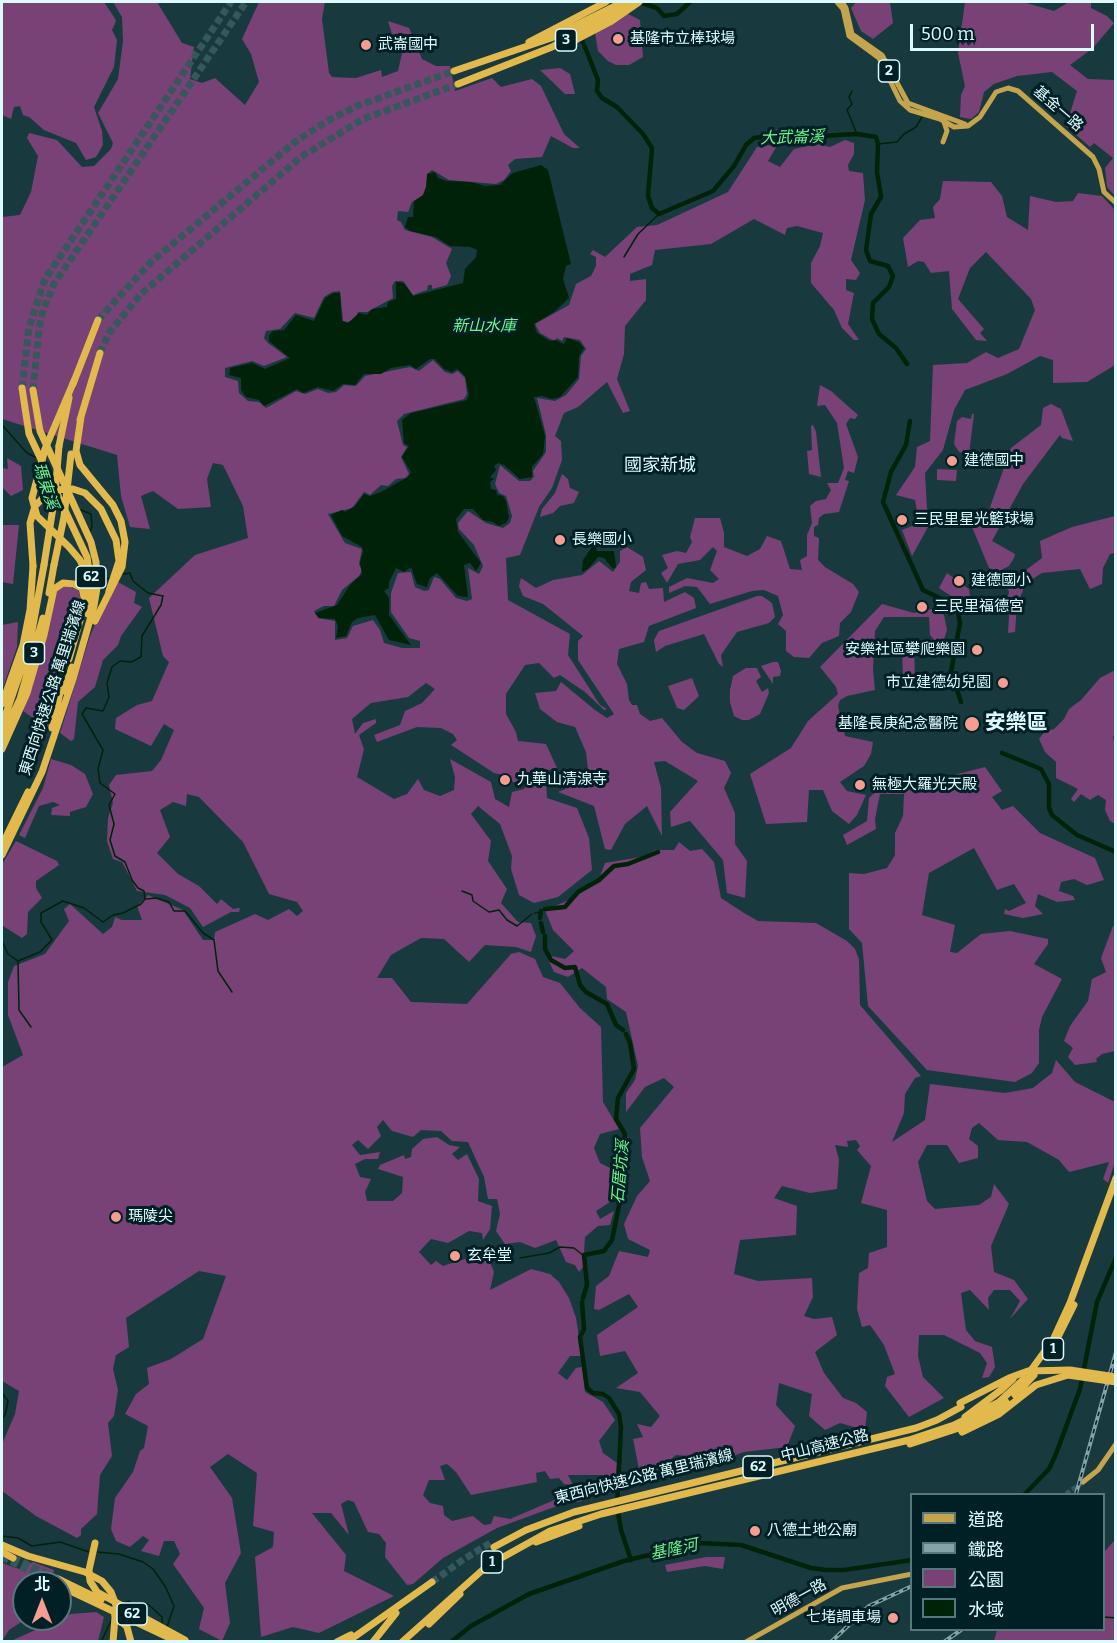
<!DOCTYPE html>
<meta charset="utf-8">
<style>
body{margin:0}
#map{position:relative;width:1117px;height:1643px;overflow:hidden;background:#183a3f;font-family:Bitter,"Noto Sans TC",serif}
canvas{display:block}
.frame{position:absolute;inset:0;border:3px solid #ddfafe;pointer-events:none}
.legend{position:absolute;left:910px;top:1493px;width:195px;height:138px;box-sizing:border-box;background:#002025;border:2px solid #58777c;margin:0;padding:8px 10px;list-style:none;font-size:18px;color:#ddfafe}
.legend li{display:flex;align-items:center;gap:12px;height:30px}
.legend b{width:30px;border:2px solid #58777c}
.north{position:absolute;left:12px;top:1571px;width:60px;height:60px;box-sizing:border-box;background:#002025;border:2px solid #58777c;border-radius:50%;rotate:0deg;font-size:16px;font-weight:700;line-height:24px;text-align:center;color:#ddfafe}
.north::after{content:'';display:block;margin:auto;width:21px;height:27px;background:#f59d90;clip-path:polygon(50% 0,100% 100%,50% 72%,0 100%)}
.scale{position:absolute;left:910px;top:24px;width:184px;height:27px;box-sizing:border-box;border:3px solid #ddfafe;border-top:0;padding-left:8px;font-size:18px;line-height:21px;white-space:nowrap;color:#ddfafe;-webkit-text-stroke:4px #002025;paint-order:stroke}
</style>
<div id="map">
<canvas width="1117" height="1643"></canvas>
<div class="frame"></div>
<ul class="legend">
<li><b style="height:8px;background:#c4a44d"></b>道路</li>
<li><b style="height:8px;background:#83a3a7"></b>鐵路</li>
<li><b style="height:16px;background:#784276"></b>公園</li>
<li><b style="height:16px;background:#002208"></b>水域</li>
</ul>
<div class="north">北</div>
<div class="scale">500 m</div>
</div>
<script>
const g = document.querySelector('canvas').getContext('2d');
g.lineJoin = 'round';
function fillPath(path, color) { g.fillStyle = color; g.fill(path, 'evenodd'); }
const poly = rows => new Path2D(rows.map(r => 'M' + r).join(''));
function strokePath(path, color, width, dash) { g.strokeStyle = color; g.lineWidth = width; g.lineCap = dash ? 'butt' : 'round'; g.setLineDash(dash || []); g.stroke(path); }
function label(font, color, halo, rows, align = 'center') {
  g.font = font + ' Bitter,"Noto Sans TC",serif'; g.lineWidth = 6; g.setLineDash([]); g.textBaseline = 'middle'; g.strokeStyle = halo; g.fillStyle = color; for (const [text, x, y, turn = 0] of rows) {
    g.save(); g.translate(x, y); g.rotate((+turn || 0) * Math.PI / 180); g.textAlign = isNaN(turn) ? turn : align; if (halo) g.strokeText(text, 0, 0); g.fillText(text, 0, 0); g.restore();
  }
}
const green = poly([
 [2,2,104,2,114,17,116,21,112,30,117,40,114,67,94,107,102,131,103,145,96,157,86,160,76,143,44,130,29,117,23,115,20,106,14,107,11,119,2,115],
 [113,2,157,2,182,43,194,47,190,79,202,83,215,78,245,105,259,82,251,54,242,39,259,2,325,2,322,19,329,73,332,77,356,78,381,70,382,77,398,71,402,53,398,39,392,34,388,21,409,28,422,59,436,66,450,66,455,91,492,78,501,87,532,79,541,86,564,134,580,148,573,148,551,136,542,157,515,159,508,165,511,171,504,180,496,184,449,180,432,170,427,174,428,181,423,196,412,202,408,212,398,211,397,220,401,222,405,230,432,237,452,249,446,263,451,276,447,285,432,289,432,285,428,285,427,290,413,295,403,281,395,281,392,286,393,298,367,312,358,312,355,319,348,322,343,321,340,291,332,292,324,297,314,318,295,313,280,329,266,331,264,338,268,343,287,357,264,366,252,361,225,368,225,377,238,381,239,393,248,401,259,402,266,408,296,391,305,394,318,389,328,393,336,392,344,385,356,386,365,376,410,367,419,371,433,360,445,372,452,374,458,371,465,378,467,394,464,399,404,414,397,421,403,445,407,447,401,457,409,474,405,478,396,479,388,486,381,485,370,495,364,492,352,508,328,514,345,543,362,549,359,564,362,570,359,576,342,590,334,606,324,606,314,611,318,618,335,621,335,640,347,638,353,626,373,620,380,630,384,643,402,648,420,648,420,641,409,638,391,612,391,593,398,573,411,572,415,587,424,591,429,590,434,577,440,579,456,598,467,601,472,599,468,568,479,574,483,566,474,545,459,529,458,523,468,511,486,523,503,528,510,523,512,516,506,496,499,493,495,484,500,465,519,481,530,481,534,477,533,471,546,452,546,435,537,398,555,401,566,395,579,379,581,356,586,349,580,340,564,337,562,341,557,338,554,341,540,333,535,324,569,305,576,284,591,276,596,266,596,257,590,254,593,250,605,257,637,227,657,225,728,192,757,147,778,144,768,161,780,167,794,149,817,144,830,147,845,140,854,143,854,154,848,165,849,171,863,173,865,200,851,260,860,273,856,280,846,279,846,290,854,293,848,324,859,340,854,340,842,328,834,310,811,283,811,263,820,246,823,233,797,226,787,228,785,235,754,219,711,244,655,250,652,265,630,274,630,281,646,279,646,300,625,326,624,354,617,379,630,411,623,413,607,382,578,407,564,413,555,436,561,441,562,460,552,488,539,507,520,555,506,558,508,600,570,634,568,655,600,705,607,709,604,710,585,692,560,675,554,678,539,663,525,665,506,694,506,714,516,732,518,741,546,744,557,768,549,770,535,767,520,783,513,782,508,776,494,773,451,745,457,740,453,734,441,728,417,727,377,742,374,735,400,725,405,711,422,703,435,689,426,683,408,697,371,703,352,719,355,734,363,723,376,719,376,723,359,735,364,749,357,777,394,799,407,794,418,779,424,790,440,796,454,790,455,777,450,759,491,782,495,799,509,807,512,792,524,789,535,775,538,775,546,782,547,798,577,808,589,838,592,870,558,897,534,903,519,895,511,869,512,856,500,824,478,806,471,814,491,841,488,861,507,889,501,903,518,922,531,923,536,936,531,952,516,947,485,945,469,962,444,939,421,938,391,955,377,978,392,978,411,1002,467,1004,511,954,519,952,535,959,543,977,560,983,580,1008,601,1027,603,1102,619,1129,600,1134,594,1148,600,1163,618,1172,616,1198,596,1211,600,1219,614,1211,610,1225,598,1226,585,1237,583,1267,579,1272,575,1265,566,1262,556,1240,535,1248,520,1242,505,1244,496,1231,500,1214,497,1199,488,1199,484,1177,468,1142,452,1141,441,1131,421,1130,413,1137,392,1131,383,1120,377,1127,381,1136,368,1149,358,1140,352,1145,360,1155,380,1152,378,1159,365,1159,355,1164,360,1177,371,1179,365,1192,367,1201,393,1201,402,1193,403,1177,378,1169,380,1165,404,1155,405,1159,411,1157,412,1149,423,1139,437,1137,449,1145,460,1147,452,1154,458,1160,467,1154,479,1179,478,1201,492,1206,490,1229,483,1240,482,1233,469,1231,448,1243,431,1239,419,1252,431,1265,436,1261,443,1266,468,1258,484,1248,494,1272,490,1290,531,1269,550,1274,559,1282,569,1298,576,1318,582,1356,570,1356,558,1373,567,1380,576,1368,582,1367,585,1392,603,1402,615,1420,599,1441,603,1453,617,1463,615,1482,611,1483,606,1475,568,1475,573,1485,564,1484,559,1478,550,1479,545,1471,536,1473,537,1482,471,1495,456,1472,447,1464,440,1466,445,1480,429,1480,423,1495,430,1503,443,1506,444,1515,452,1521,473,1516,484,1525,491,1524,494,1516,510,1519,552,1501,562,1496,563,1491,592,1499,557,1506,497,1528,443,1558,413,1584,407,1585,385,1557,386,1543,379,1534,368,1532,354,1502,348,1500,341,1504,349,1535,331,1513,312,1513,346,1555,344,1571,394,1596,319,1633,293,1627,261,1637,255,1557,273,1547,274,1532,253,1526,257,1473,228,1454,210,1467,232,1498,241,1553,225,1583,230,1623,222,1641,199,1629,204,1608,173,1564,180,1554,174,1541,164,1541,159,1556,141,1551,149,1540,143,1536,130,1547,116,1541,111,1529,115,1498,133,1472,140,1451,144,1448,148,1426,125,1414,136,1394,149,1384,147,1368,171,1359,203,1339,226,1276,199,1271,126,1318,129,1347,116,1355,113,1369,118,1390,114,1416,108,1423,112,1456,100,1475,97,1514,81,1529,81,1535,77,1538,36,1516,2,1491,2,1444,15,1414,19,1391,2,1381,2,1067,23,1055,8,1015,8,982,14,966,45,954,69,921,64,909,70,904,103,934,112,927,115,917,122,920,142,920,137,906,148,895,183,910,203,940,214,940,215,932,255,914,268,920,289,909,297,916,303,911,297,902,269,894,243,842,199,797,187,794,186,806,173,802,160,810,170,837,157,853,178,874,199,886,217,904,221,899,233,909,240,908,239,912,231,912,203,927,190,908,165,895,137,891,122,862,113,859,107,841,108,818,113,803,109,785,116,775,152,771,161,760,174,730,164,724,151,746,115,729,116,718,137,705,152,701,169,662,163,656,149,598,195,555,248,538,243,506,223,465,213,463,207,479,211,507,178,509,153,491,141,496,150,529,130,527,121,496,117,455,2,419,2,217,20,215,31,192,38,156,27,138,29,133,57,140,82,167,94,166,111,149,113,143,98,113,118,79,123,41,122,17],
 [856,2,890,2,893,23,873,39,861,31,851,8],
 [965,2,1023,2,1054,11,1069,2,1091,2,1091,8,1107,16,1114,23,1093,48,1070,65,1088,79,1115,80,1115,196,1107,187,1105,168,1113,158,1094,143,1090,147,1066,126,1077,91,1052,72,1017,76,994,84,984,92,979,112,971,119,960,117,961,95,965,86,958,53],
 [628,14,640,20,643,57,629,65,616,65,608,61,598,51,595,33],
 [560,68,570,74,575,94,565,94,540,70],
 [943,181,991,182,1002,196,1007,217,1028,230,1030,196,1056,202,1073,201,1078,193,1102,196,1115,210,1115,365,1087,382,1053,383,1053,360,1040,356,1007,374,965,390,954,410,943,450,925,473,928,527,912,556,902,530,919,523,915,500,896,495,915,467,917,447,930,441,933,365,967,363,986,352,998,358,1019,349,1035,310,1031,299,986,252,970,268,958,299,984,329,980,333,987,341,976,340,952,309,949,271,931,273,924,262,918,261,908,267,903,238,920,220,935,218,933,207,940,199],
 [820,385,831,391,858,415,855,419,850,418,846,424,858,457,854,473,848,471,845,480,849,481,839,512,824,514,819,518,818,525,814,527,814,536,819,538,818,560,825,567,853,584,859,592,851,612,840,623,839,636,822,643,809,658,794,657,786,651,786,631,778,624,783,615,778,596,764,590,752,591,710,604,697,587,685,586,669,593,669,587,687,578,713,583,719,579,710,570,717,551,713,547,700,560,678,564,667,583,661,573,668,568,662,555,677,551,686,553,692,542,690,537,695,518,720,518,724,533,724,547,747,556,760,549,767,536,781,541,790,569,802,570,800,560,807,556,807,535,812,523,810,506,816,501,826,499,831,490,827,483,838,483,844,468,837,423,825,405,817,406],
 [1051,404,1061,409,1073,441,1062,438,1060,435,1023,484,992,541,1015,554,1014,558,1009,566,999,571,989,568,970,522,974,517,985,516,988,513,1011,448,1041,425,1043,408],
 [972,414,974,414,969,454,959,452,954,444,957,421,962,417,971,419],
 [813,425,816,432,821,477,809,474,807,451,812,450,811,426],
 [7,458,21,466,23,490,11,496,2,487,2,468,8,469],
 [937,469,957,470,956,481,937,480],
 [562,474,568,479,570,488,579,492,574,503,560,506,553,513,540,517,542,509,555,493],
 [1115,516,1115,553,1110,554,1103,568,1102,584,1090,589,1080,569,1042,573,1026,583,1017,605,1015,632,1008,633,1010,599,1007,600,1009,592,1006,585,1013,573,1022,573,1042,558,1040,541,1072,527],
 [2,525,19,525,13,584,2,582],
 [627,547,643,557,646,570,631,582,629,591,639,593,641,583,646,582,649,589,663,588,664,602,685,592,694,598,696,608,649,626,644,642,619,649,617,664,627,684,629,700,632,705,637,705,640,714,650,721,662,718,682,742,697,753,725,761,731,773,724,788,735,813,735,844,747,861,745,898,727,893,723,860,690,821,671,827,670,812,698,781,665,761,654,762,661,788,662,836,647,806,625,824,611,850,605,849,594,806,558,792,589,779,586,752,575,727,557,722,540,709,535,693,556,691,561,682,595,710,607,718,614,714,578,660,578,641,583,636,543,604,523,596,519,586,521,578,536,588,553,580,582,575,599,561,613,572,620,562,620,551],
 [947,573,969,589,970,596,966,602,960,602,939,588],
 [118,582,136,592,134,603,142,607,121,636,118,645,103,660,95,687,78,702,74,739,71,741,60,733,90,636,101,611],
 [64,585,78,590,81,599,49,729,23,711,32,688,53,594],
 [757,596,762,596,772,603,775,617,769,623,737,632,721,655,723,667,719,664,704,634,665,646,656,652,654,640,659,631],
 [882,604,914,613,932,609,937,611,944,615,947,630,941,648,930,635,929,617,884,617,875,631,873,669,875,690,847,696,840,700,838,706,845,736,873,742,871,754,864,766,840,782,847,791,866,795,857,815,849,824,832,811,823,790,809,790,807,822,766,824,750,774,791,748,808,721,838,694,836,687,820,667],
 [18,622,17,647,2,691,2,625],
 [910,643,914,645,915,679,903,679,902,646],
 [773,662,778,662,781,671,780,676,773,677,773,684,761,666],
 [746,668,757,668,761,677,756,681,762,692,768,688,769,693,760,714,749,720,742,720,734,716,730,702,730,690,733,676],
 [1115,670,1115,735,1113,737,1116,753,1115,824,1110,821,1105,810,1106,800,1098,795,1090,800,1081,794,1074,802,1071,799,1078,789,1056,778,1056,762,1045,752,1039,739,1044,732,1054,729,1064,719,1069,709,1081,700,1100,678],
 [692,678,699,696,684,710,677,708,668,686],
 [51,759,71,765,85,774,93,794,86,807,70,812,70,816,51,815,52,808,60,805,53,802,39,806,25,838,19,835,43,788],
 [985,767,1002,791,992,797,1002,810,1013,806,1040,833,1095,858,1104,880,1087,885,1074,879,1061,882,1059,891,1073,896,1075,900,1057,902,1038,894,1035,906,1043,914,1023,918,1004,914,1005,909,1009,911,1026,903,1014,884,997,890,974,848,929,873,922,915,955,925,950,952,957,953,981,934,1010,931,1048,939,1048,944,1034,964,1062,979,1042,1017,1039,1030,1039,1063,1032,1073,1015,1082,927,1070,868,1006,862,943,849,929,849,873,864,874,887,868,895,855,895,833,903,816,904,794,880,794,875,819,876,829,847,845,843,835,867,821,869,798,889,778,931,781],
 [16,841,57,861,59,865,36,881,36,888,42,898,28,912,27,934,22,938,3,926,2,920,2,864],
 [679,842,690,851,702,849,714,862,721,898,744,913,758,921,816,923,847,941,855,949,859,959,860,1005,921,1076,915,1078,905,1094,904,1113,892,1142,925,1120,930,1084,1005,1093,1033,1088,1052,1073,1056,1060,1075,1082,1115,1102,1115,1162,1108,1183,1103,1179,1109,1162,1069,1172,1059,1160,1027,1142,998,1140,979,1123,972,1128,969,1139,978,1146,978,1158,959,1163,947,1145,927,1145,918,1162,927,1201,935,1209,979,1205,991,1197,994,1184,1009,1204,991,1246,994,1272,1014,1280,1028,1299,1010,1319,1020,1301,1010,1290,994,1290,988,1298,989,1310,970,1290,961,1293,966,1330,975,1341,992,1347,995,1367,989,1377,982,1378,987,1363,980,1353,944,1335,919,1335,918,1356,923,1377,944,1398,909,1417,885,1386,887,1377,895,1374,884,1345,870,1325,862,1327,857,1309,859,1273,868,1268,869,1253,887,1247,887,1210,861,1203,871,1166,857,1150,860,1146,856,1140,847,1141,848,1147,835,1145,839,1160,837,1189,810,1193,782,1186,774,1198,797,1206,796,1235,740,1240,734,1274,758,1281,812,1278,813,1297,804,1316,814,1319,832,1317,837,1335,815,1352,824,1373,843,1398,856,1403,867,1412,865,1430,840,1423,825,1430,809,1416,812,1394,779,1383,776,1405,795,1426,787,1447,744,1452,697,1469,675,1469,687,1456,676,1455,640,1484,636,1480,640,1474,633,1439,643,1437,637,1424,651,1427,660,1416,640,1392,616,1388,638,1373,625,1351,600,1356,597,1335,638,1307,629,1294,599,1310,594,1309,596,1286,609,1276,619,1251,648,1257,650,1250,628,1239,624,1224,637,1196,650,1181,642,1157,640,1128,674,1087,664,1078,645,1087,626,1112,626,1093,635,1080,638,1066,626,1012,607,999,606,987,582,968,568,977,554,972,546,955,565,959,574,951,553,930,545,910,574,898,600,876,605,863,641,857,656,850,674,850],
 [1113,926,1116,928,1115,1051,1102,1054,1096,1059,1097,1062,1075,1065,1068,1057,1073,1048,1064,1041,1070,1026,1088,1001,1092,979,1106,972,1101,958],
 [1115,1540,1115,1641,994,1641,997,1630,1104,1630,1104,1552],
 [706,1557,725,1557,723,1569,705,1566,667,1572,665,1565],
 [33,1562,54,1570,51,1583,24,1583,26,1619,9,1630,2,1641,2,1563,19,1569],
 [96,1612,104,1617,98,1641,11,1641,71,1614]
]);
const water = poly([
 [541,165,548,170,571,264,566,266,563,279,569,298,554,312,534,324,537,333,550,341,555,340,564,344,567,338,579,342,584,348,579,356,578,377,560,397,552,399,542,396,534,397,545,436,543,454,532,467,532,477,520,479,504,465,498,463,494,466,496,470,490,477,494,479,490,482,491,489,496,490,497,495,503,496,506,501,509,518,506,523,499,526,493,522,483,520,473,509,464,509,456,519,458,532,481,563,476,571,470,563,464,565,468,597,458,596,437,573,430,578,427,587,417,584,411,567,404,572,396,568,389,582,389,588,384,591,389,598,389,615,411,645,389,640,375,615,358,618,352,622,346,636,336,638,338,626,335,619,319,618,315,613,337,605,350,585,362,574,360,563,363,552,362,547,342,536,331,515,342,510,345,512,355,506,364,494,370,496,381,492,408,477,411,472,402,457,409,446,404,443,402,420,411,413,467,400,469,394,465,376,457,369,452,372,444,369,435,359,430,359,416,369,410,365,391,368,381,374,364,374,355,385,343,384,333,391,318,387,303,393,297,389,264,406,259,400,246,397,241,390,241,378,229,375,230,368,252,363,265,369,290,358,269,341,269,335,273,331,284,330,296,315,314,321,325,298,334,293,340,293,342,321,348,323,359,313,367,315,372,309,387,307,388,302,396,299,396,282,404,283,413,296,463,283,465,269,476,257,477,250,470,247,450,246,436,237,410,231,405,227,408,217,413,217,414,201,423,195,426,187,427,174,435,172,438,178,447,181,471,182,485,186,500,185,513,173],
 [593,545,596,546,597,551,614,551,616,567,613,569,604,558,598,557,589,568,582,572,583,560]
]);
const stream = poly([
 [852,91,849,97,852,104,847,110,857,134],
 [878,144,897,142,904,134,916,127,922,117],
 [624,257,638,234,659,214],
 [2,425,27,453,37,458],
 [44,473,47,489],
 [81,510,91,514,92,527,89,533],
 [79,563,78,570,82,578],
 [100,581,110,578],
 [462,891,472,895,473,901,489,912,499,910,507,920,517,926,532,914],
 [146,899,156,898,169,902,174,911,185,911,203,933,214,940,218,971,232,992],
 [535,913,540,912],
 [2,941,8,954,18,961,40,952,52,940,41,922,41,913,63,901,84,908,103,922,113,915,123,913,141,904,145,899,144,891,138,888,132,880,125,862,115,856,110,840,114,824,109,805,115,794,100,783,98,769,103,750,82,714,86,708,103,711,109,697,107,683,112,667,120,661,131,662,141,657,142,636,161,605,163,596,148,593,133,581,130,573,123,574],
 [18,961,19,1010,31,1027],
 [520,1258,549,1253,560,1247,574,1248,584,1256],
 [2,1393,8,1401,5,1415,2,1418],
 [2,1536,18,1538,32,1546,60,1542,89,1552],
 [97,1552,119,1554,143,1562,153,1569,165,1586,174,1606,167,1627],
 [125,1603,129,1601,135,1607,148,1604,162,1617,162,1624],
 [1104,1617,1116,1618],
 [101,1642,111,1621]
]);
const river = poly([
 [639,2,657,8,664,16,677,14,690,2],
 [577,37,583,42,598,80,597,91,602,98,617,107,643,134,652,148,648,196,652,208,659,214,713,191,734,166,746,145,754,138,772,136,797,141,821,136,857,134,876,137,878,144,877,172,881,197,871,214,866,250,870,261,888,266,893,276,889,287,873,303,872,319,879,334,896,348,907,364],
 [910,421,906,445,891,472,883,502,923,590,952,604,958,613,960,623,951,672,961,702],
 [1002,753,1041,769,1049,784,1049,808,1052,815,1077,835,1116,852],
 [545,909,565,907,578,892,599,880,614,866,628,864,658,852],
 [540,918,541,911],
 [541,923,543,932],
 [545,936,545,949,551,960,565,968,575,967,580,985,586,992,607,1004,616,1025,623,1030],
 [583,1298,587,1285,584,1255,604,1251,612,1240,623,1186,621,1166,625,1134,616,1119,618,1098,634,1069,630,1043,626,1034],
 [582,1302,584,1329,580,1337,587,1388,593,1393,603,1394,609,1398,619,1414,621,1427,617,1507,621,1530,631,1560],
 [1025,1494,1049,1469,1056,1454,1080,1389,1097,1302,1116,1258],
 [451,1642,471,1626,529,1594,624,1561,699,1543,741,1545,811,1568,826,1570,844,1570,912,1560]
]);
const majorTunnel = poly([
 [1066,1494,1083,1482]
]);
const highwayTunnel = poly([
 [98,320,151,262,295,142,327,121,357,106,454,71],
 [100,353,109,333,140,295,301,157,363,119,458,84],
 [22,388,29,327,45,279,231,2],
 [33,390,39,330,43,310,54,284,246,2],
 [2,1557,54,1583],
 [13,1558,58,1579],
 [432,1582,464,1559,492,1542]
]);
const major = poly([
 [837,2,843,9,849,36,879,58,900,101,910,110,940,119,954,127,968,126,980,117,996,92,1008,88,1018,91,1093,157,1099,169,1104,192,1116,203],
 [842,2,846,8,852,34,882,55,908,103,965,124],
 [943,142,947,131,944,122],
 [1083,1482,1098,1470,1116,1444],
 [746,1642,842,1588,912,1574]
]);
const highway = poly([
 [529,42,606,2],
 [568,44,610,22,639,2],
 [454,71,551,38,623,2],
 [458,84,552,47,632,2],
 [73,384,98,320],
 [22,388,29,434,87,557,91,584,88,614],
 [81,417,76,451,80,465,113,505,121,521,125,542,122,567,95,621],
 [80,420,100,353],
 [59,446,69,398],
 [49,593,54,565],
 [64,691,72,667],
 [2,704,23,645,30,610,33,566],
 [2,725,29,647,44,565],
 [52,728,62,684],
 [2,737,20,699,43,618],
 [2,749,27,693,44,635,54,589,63,583,74,584,82,588,84,597],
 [2,845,28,792],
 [2,855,42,772,73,679,94,606,97,588,96,562,91,542,40,431,33,390],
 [1048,1357,1074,1305],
 [1015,1395,1034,1375],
 [965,1417,1001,1390],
 [962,1432,999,1414,1036,1385,1068,1375],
 [910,1444,962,1427,1006,1402],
 [536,1542,579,1526],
 [95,1543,89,1570,90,1581,97,1592,185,1640],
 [494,1547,526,1530,574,1512,916,1428,937,1420,961,1407],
 [2,1552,13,1558],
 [58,1579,101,1600],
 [60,1586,178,1642],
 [115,1615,127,1627,131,1642],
 [429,1624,460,1594],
 [337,1642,351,1635],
 [347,1642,432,1582],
 [373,1642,396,1613],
 [402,1642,487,1566,550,1531,601,1514,909,1440,954,1425,999,1402,1026,1377,1053,1340,1070,1303,1116,1178]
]);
const rail = poly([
 [1076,1494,1116,1352],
 [831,1642,869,1606,912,1586],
 [944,1642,961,1630]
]);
const highwayBridge = poly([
 [44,565,55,495,59,446],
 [54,565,64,517,71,454],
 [33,566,30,523,35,506,51,490,73,489,85,493,101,509,116,540,119,561,109,591],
 [69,659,86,599,85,571,80,560,69,547,37,516,32,498,45,449,74,381],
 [1068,1375,1116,1382],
 [1001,1390,1013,1379],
 [960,1403,1009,1378,1028,1371,1070,1370,1116,1377],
 [2,1545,28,1556,85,1572,102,1581,111,1592,116,1605,113,1642]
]);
const markers = [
 [618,39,6,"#f59d90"],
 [366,45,6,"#f59d90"],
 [952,461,6,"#f59d90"],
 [902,520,6,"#f59d90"],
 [560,540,6,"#f59d90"],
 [959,581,6,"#f59d90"],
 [922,607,6,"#f59d90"],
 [977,650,6,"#f59d90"],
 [1003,683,6,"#f59d90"],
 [972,724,8,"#f59d90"],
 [505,780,6,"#f59d90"],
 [860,785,6,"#f59d90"],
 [116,1217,6,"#f59d90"],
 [455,1256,6,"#f59d90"],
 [755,1531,6,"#f59d90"],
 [893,1618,6,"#f59d90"]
];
const shields = [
 [566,40,21],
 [889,71,21],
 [91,577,30],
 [34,653,21],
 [1053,1349,21],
 [758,1467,30],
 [492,1562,21],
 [132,1614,30]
];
const shieldNames = [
 ["3",566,40],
 ["2",889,71],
 ["62",91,577],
 ["3",34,653],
 ["1",1053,1349],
 ["62",758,1467],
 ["1",492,1562],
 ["62",132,1614]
];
const poiNames = [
 ["基隆市立棒球場",630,39],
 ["武崙國中",378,45],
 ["建德國中",964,461],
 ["三民里星光籃球場",914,520],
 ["長樂國小",572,540],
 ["建德國小",971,581],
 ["三民里福德宮",934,607],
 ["安樂社區攀爬樂園",965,650,"right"],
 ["市立建德幼兒園",991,683,"right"],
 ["基隆長庚紀念醫院",958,724,"right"],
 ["九華山清湶寺",517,780],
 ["無極大羅光天殿",872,785],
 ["瑪陵尖",128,1217],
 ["玄牟堂",467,1256],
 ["八德土地公廟",767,1531],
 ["七堵調車場",881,1618,"right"]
];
const streetNames = [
 ["基金一路",1058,109,41],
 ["東西向快速公路 萬里瑞濱線",53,688,-72],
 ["中山高速公路",825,1446,-14],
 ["東西向快速公路 萬里瑞濱線",644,1477,-14],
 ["明德一路",799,1598,-29]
];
const waterNames = [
 ["大武崙溪",792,138,-2],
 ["新山水庫",484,327],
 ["瑪東溪",45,486,72],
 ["石厝坑溪",621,1172,-85],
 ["基隆河",674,1550,-12]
];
const quarterNames = [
 ["國家新城",660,466]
];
const districtNames = [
 ["安樂區",1016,723]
];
fillPath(green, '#784276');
fillPath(water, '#002208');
strokePath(stream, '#002208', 1.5);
strokePath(river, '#002208', 4.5);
strokePath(majorTunnel, '#36575c', 5, [5, 2.5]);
strokePath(highwayTunnel, '#36575c', 7, [7, 3.5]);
strokePath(major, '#c4a44d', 5);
strokePath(highway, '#e1b94d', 7);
strokePath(rail, '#83a3a7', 4);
strokePath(rail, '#002025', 1.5, [4.5]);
strokePath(highwayBridge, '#e1b94d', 7);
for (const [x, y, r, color] of markers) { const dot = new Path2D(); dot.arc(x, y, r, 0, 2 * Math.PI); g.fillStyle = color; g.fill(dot); strokePath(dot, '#002025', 2); }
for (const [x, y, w] of shields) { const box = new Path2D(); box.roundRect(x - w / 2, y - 11, w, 22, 4.5); g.fillStyle = '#002025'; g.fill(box); strokePath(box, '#ddfafe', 1.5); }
label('bold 14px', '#ddfafe', null, shieldNames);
label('15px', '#ddfafe', '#002025', poiNames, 'left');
label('15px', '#ddfafe', '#002025', streetNames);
label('italic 16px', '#6bf78c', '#002025', waterNames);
label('18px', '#ddfafe', '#002025', quarterNames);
label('bold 21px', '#ddfafe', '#002025', districtNames);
</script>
